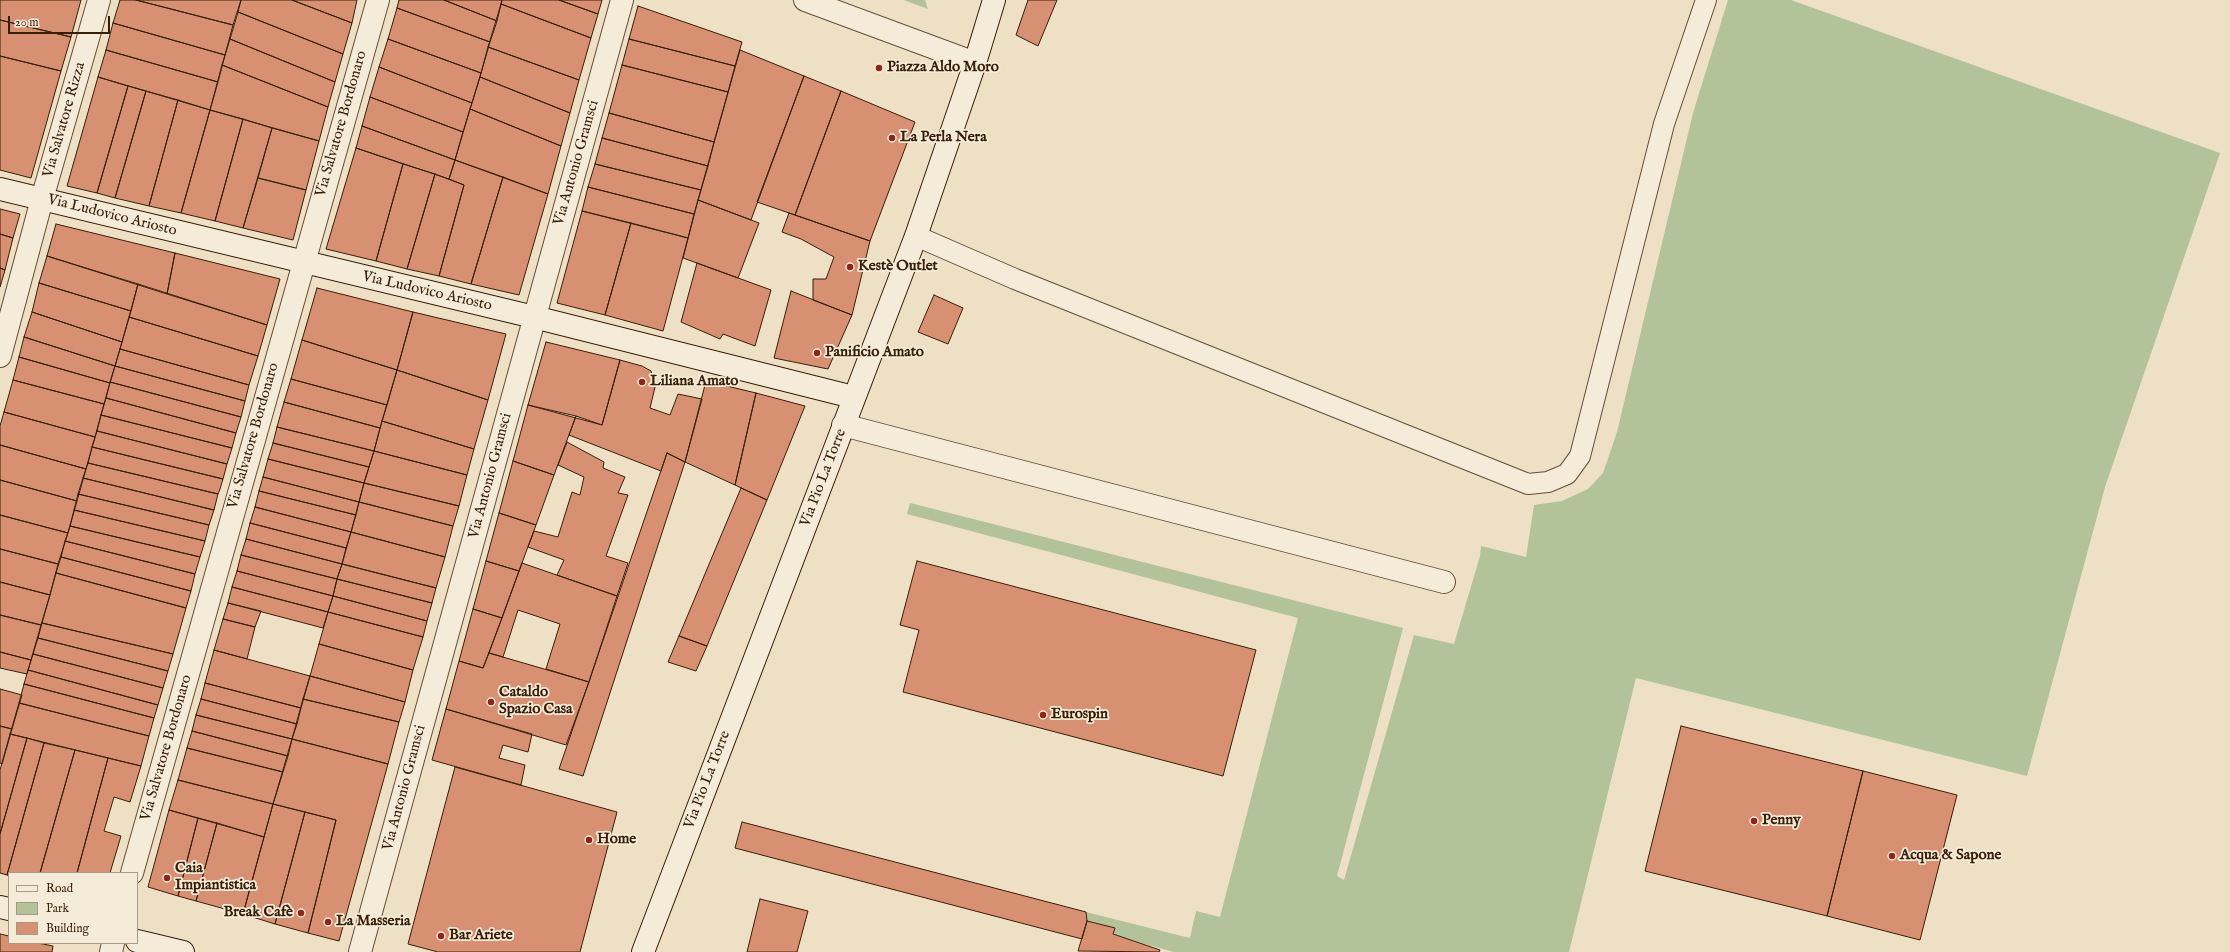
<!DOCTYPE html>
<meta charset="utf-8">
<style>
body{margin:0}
#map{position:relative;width:2230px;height:952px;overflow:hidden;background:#eee0c4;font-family:"IM FELL English",serif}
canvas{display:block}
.legend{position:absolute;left:8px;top:872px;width:130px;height:72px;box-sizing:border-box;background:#f4ebd9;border:1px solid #a89985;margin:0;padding:5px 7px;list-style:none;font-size:12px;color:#371e06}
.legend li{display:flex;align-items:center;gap:8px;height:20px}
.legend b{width:20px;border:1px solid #a89985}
.scale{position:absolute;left:8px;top:16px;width:102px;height:18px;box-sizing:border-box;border:2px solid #371e06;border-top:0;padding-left:5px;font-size:12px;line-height:14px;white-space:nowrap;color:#371e06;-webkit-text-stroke:3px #f4ebd9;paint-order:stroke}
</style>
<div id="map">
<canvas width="2230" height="952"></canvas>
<ul class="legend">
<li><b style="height:5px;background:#f4ebd9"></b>Road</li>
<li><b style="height:11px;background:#b2c399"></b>Park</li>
<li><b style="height:11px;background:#d79071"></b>Building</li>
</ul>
<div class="scale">20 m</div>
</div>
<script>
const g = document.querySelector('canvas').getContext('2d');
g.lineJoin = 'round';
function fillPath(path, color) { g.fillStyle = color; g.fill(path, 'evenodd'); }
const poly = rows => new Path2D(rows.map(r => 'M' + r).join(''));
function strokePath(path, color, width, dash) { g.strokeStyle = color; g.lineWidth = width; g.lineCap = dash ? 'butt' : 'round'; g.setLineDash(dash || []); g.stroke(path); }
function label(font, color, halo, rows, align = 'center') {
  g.font = font + ' "IM FELL English",serif'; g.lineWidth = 3.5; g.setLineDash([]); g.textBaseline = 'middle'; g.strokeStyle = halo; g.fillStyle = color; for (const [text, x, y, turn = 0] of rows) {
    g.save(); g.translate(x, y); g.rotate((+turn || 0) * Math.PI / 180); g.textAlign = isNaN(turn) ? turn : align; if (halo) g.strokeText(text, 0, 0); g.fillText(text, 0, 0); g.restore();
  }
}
const green = poly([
 [904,0,925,0,928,9],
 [1728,0,1791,0,2220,153,2105,487,2027,776,1636,678,1569,952,1174,952,1137,942,1113,934,1115,928,1087,921,1086,912,1190,938,1196,911,1220,917,1298,618,907,514,910,503,1403,628,1337,876,1344,880,1414,635,1454,644,1480,556,1481,546,1526,557,1534,505,1562,501,1588,489,1603,473,1617,432,1693,113]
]);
const building = poly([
 [0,0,81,0,71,37,0,20,0,0],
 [120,0,136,0,233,25,225,55,113,23,120,0],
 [136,0,241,0,233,25,136,0],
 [241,0,292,0,352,23,343,54,238,12,241,0],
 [292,0,357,0,352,23,292,0],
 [399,0,444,0,497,21,490,42,397,8,399,0],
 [444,0,502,0,497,21,444,0],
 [502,0,559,0,598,14,591,38,501,4,502,0],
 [559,0,602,0,598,14,559,0],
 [1028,0,1057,0,1038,46,1016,35,1028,0],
 [501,4,591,38,579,80,488,47,501,4],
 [638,6,742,42,735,66,629,39,638,6],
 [397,8,490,42,481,73,388,39,397,8],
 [238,12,343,54,335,82,230,39,238,12],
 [0,20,71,37,61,71,0,56,0,20],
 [113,23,225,55,218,82,106,50,113,23],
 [230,39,335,82,328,107,222,65,230,39],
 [388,39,481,73,472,103,379,67,388,39],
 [629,39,735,66,728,92,622,65,629,39],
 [488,47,579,80,570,113,480,77,488,47],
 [106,50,218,82,210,110,98,77,106,50],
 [740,50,804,76,751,220,698,200,740,50],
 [0,56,61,71,31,178,0,170,0,56],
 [222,65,328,107,319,141,210,110,222,65],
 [622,65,728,92,714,142,609,113,622,65],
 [379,67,472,103,463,132,370,97,379,67],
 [804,76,841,91,795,215,757,202,804,76],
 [98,77,128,86,97,193,67,186,98,77],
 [480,77,570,113,561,146,470,109,480,77],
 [128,86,146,91,115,198,97,193,128,86],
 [146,91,178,100,149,206,115,198,146,91],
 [841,91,915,122,870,241,795,215,841,91],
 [370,97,463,132,455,160,362,126,370,97],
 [178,100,210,110,181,213,149,206,178,100],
 [470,109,561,146,548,194,455,160,470,109],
 [210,110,243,119,215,221,181,213,210,110],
 [609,113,714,142,708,166,602,138,609,113],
 [243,119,272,128,243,228,215,221,243,119],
 [362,126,455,160,449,179,356,148,362,126],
 [272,128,319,141,306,190,258,178,272,128],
 [602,138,708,166,701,190,595,164,602,138],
 [356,148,403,164,376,261,326,249,356,148],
 [455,160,503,177,471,284,439,276,464,185,449,179,455,160],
 [403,164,435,174,407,269,376,261,403,164],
 [595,164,701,190,694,214,588,187,595,164],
 [435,174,464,185,439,276,407,269,435,174],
 [503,177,548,194,519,295,471,284,503,177],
 [258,178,306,190,293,240,243,228,258,178],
 [588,187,694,214,688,238,582,211,588,187],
 [698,200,759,223,738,278,683,258,698,200],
 [0,209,20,214,13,238,0,234,0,209],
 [582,211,631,223,605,315,557,303,582,211],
 [789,213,870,241,852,315,813,300,813,279,826,279,834,257,801,239,782,232,789,213],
 [631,223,688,238,663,331,605,315,631,223],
 [56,224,175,253,167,294,47,256,56,224],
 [0,234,13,238,5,270,0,268,0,234],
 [175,253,280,279,267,325,167,294,175,253],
 [47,256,138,284,131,311,39,283,47,256],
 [697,263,771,290,755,346,723,334,720,339,681,322,697,263],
 [0,268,5,270,0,287,0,268],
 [39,283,131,311,122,342,32,312,39,283],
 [138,284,267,325,258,356,129,317,138,284],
 [317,288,413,312,397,370,302,340,317,288],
 [791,291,852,315,828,369,774,358,791,291],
 [934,295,963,308,948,344,918,332,934,295],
 [32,312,122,342,115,366,24,337,32,312],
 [413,312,506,334,488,400,397,370,413,312],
 [129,317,258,356,249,385,120,349,129,317],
 [24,337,115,366,110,383,19,357,24,337],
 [302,340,397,370,387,405,291,379,302,340],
 [546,342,620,360,602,425,528,405,546,342],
 [120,349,249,385,245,401,115,366,120,349],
 [19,357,110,383,104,404,13,380,19,357],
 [620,360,642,366,651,371,656,383,650,408,670,415,678,394,702,399,685,462,667,453,661,471,569,435,576,416,602,425,620,360],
 [115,366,245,401,241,417,110,382,115,366],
 [397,370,488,400,474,449,382,421,397,370],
 [291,379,387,405,380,428,284,402,291,379],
 [13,380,104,404,95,437,4,412,13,380],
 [706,381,756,393,735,485,685,462,706,381],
 [110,382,241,417,236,433,106,398,110,382],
 [756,393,805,406,767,500,735,485,756,393],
 [106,398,236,433,232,448,101,415,106,398],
 [284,402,380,428,374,451,277,427,284,402],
 [528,405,576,416,554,475,513,461,528,405],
 [4,412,95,437,86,469,0,445,0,426,4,412],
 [101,415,232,448,227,464,97,431,101,415],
 [382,421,474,449,467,475,374,451,382,421],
 [277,427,374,451,369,467,273,443,277,427],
 [97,431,227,464,223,479,92,447,97,431],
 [567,442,604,462,603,468,625,477,618,493,628,495,606,556,628,563,617,596,557,575,564,560,528,547,534,531,558,537,572,492,580,495,584,477,558,465,567,442],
 [273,443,369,467,364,483,268,459,273,443],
 [0,445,86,469,77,501,0,480,0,445],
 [92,447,223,479,220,489,218,494,88,463,92,447],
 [374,451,467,475,459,506,364,483,374,451],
 [667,453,685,462,583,776,559,769,667,453],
 [268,459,364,483,359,502,263,477,268,459],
 [513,461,554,475,536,525,499,513,513,461],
 [88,463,218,494,214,510,83,478,88,463],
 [263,477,359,502,356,515,259,491,263,477],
 [83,478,214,510,209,525,78,494,83,478],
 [0,480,77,501,68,533,0,515,0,480],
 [364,483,459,506,453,526,359,502,364,483],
 [741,488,767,500,707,646,679,636,741,488],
 [259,491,356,515,351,532,255,507,259,491],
 [78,494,209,525,205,541,74,510,78,494],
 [359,502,453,526,445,557,351,532,359,502],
 [255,507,351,532,346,548,250,523,255,507],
 [74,510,205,541,200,557,70,526,74,510],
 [499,513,536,525,519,571,486,561,499,513],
 [0,515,68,533,58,564,0,549,0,515],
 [250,523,346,548,342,564,246,539,250,523],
 [70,526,200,557,195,574,65,541,70,526],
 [351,532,445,557,436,588,342,564,351,532],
 [246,539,342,564,337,579,241,555,246,539],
 [65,541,195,574,191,591,61,557,65,541],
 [0,549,58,564,50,595,0,582,0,549],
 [241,555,337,579,333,596,237,571,241,555],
 [61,557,191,591,186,608,56,573,61,557],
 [486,561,519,571,502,618,473,609,486,561],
 [917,561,1256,650,1223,776,903,692,919,630,900,625,917,561],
 [522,563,617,596,589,682,546,669,560,624,518,610,503,657,489,653,522,563],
 [342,564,436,588,432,603,337,579,342,564],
 [237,571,333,596,328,612,232,587,237,571],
 [56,573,186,608,173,654,42,623,56,573],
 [337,579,432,603,427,621,333,596,337,579],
 [0,582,50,595,41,625,0,615,0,582],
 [232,587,328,612,323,628,228,603,232,587],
 [333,596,427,621,423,637,328,612,333,596],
 [228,603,261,611,255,627,223,619,228,603],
 [473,609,502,618,483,668,459,661,473,609],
 [328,612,423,637,413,670,319,644,328,612],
 [0,615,41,625,31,660,0,652,0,615],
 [223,619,255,627,247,659,214,650,223,619],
 [42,623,173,654,168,671,38,638,42,623],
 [679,636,707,646,696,671,668,662,679,636],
 [38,638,168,671,163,688,33,654,38,638],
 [319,644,413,670,405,702,310,676,319,644],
 [214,650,310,676,301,708,205,683,214,650],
 [0,652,31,660,27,674,0,668,0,652],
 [489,653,589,682,566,745,446,709,459,661,483,668,489,653],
 [33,654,163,688,158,705,28,670,33,654],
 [28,670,158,705,154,718,24,684,28,670],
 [310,676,405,702,399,722,303,699,310,676],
 [205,683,301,708,297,724,201,699,205,683],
 [24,684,154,718,149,736,19,703,24,684],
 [0,689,22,695,12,729,0,726,0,689],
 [201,699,297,724,292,739,196,715,201,699],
 [303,699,399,722,388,764,292,739,303,699],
 [19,703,149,736,141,766,10,734,19,703],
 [446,709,532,734,528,752,503,745,499,758,525,765,521,785,432,760,446,709],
 [196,715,292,739,288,756,192,731,196,715],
 [0,726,12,729,2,764,0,763,0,726],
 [1681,726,1863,771,1827,916,1645,871,1681,726],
 [192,731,288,756,283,772,187,748,192,731],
 [10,734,27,738,0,834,0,770,10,734],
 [27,738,44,743,7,875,0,873,0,834,27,738],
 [292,739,388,764,339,941,308,933,336,820,273,804,292,739],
 [44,743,75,750,40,873,9,873,9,876,7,875,44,743],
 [187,748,283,772,273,804,178,780,187,748],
 [75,750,108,758,77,873,40,873,75,750],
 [108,758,141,766,130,802,114,797,104,831,121,836,110,873,77,873,108,758],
 [455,767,617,812,580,952,438,952,408,944,455,767],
 [1863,771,1957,795,1920,940,1827,916,1863,771],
 [178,780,273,804,264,837,169,810,178,780],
 [273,804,305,812,275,924,243,914,273,804],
 [169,810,198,818,178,896,148,887,169,810],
 [305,812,336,820,308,933,275,924,305,812],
 [198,818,217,823,196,901,178,896,198,818],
 [742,822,1086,912,1087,921,1082,939,735,848,742,822],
 [217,823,264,837,243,914,196,901,217,823],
 [760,899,808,911,797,952,747,952,760,899],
 [1087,921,1115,928,1113,934,1160,950,1159,952,1078,951,1087,921],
 [0,934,9,936,9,943,38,943,53,946,52,952,0,952,0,934]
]);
const lane = poly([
 [916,236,1015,279,1528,484,1548,482,1567,474,1580,456,1664,124,1706,0]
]);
const street = poly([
 [805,0,975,63],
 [0,356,42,199,99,0],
 [843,425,1444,582],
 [132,873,378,0],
 [111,952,113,943],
 [360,952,622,0]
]);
const secondary = poly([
 [0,189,534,317,853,397],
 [0,907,9,909],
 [137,941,183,952],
 [643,952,916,236,975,63,994,0]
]);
const markers = [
 [879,68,4,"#8f2418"],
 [892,138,4,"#8f2418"],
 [850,267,4,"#8f2418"],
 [817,353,4,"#8f2418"],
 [642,382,4,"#8f2418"],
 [491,702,4,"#8f2418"],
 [1043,715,4,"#8f2418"],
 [1754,821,4,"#8f2418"],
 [589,840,4,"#8f2418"],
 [1892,856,4,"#8f2418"],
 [167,878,4,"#8f2418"],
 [301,913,4,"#8f2418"],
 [328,922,4,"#8f2418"],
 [441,936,4,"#8f2418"]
];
const poiNames = [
 ["Piazza Aldo Moro",887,68],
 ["La Perla Nera",900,138],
 ["Kestè Outlet",858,267],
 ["Panificio Amato",825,353],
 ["Liliana Amato",650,382],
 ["Cataldo",499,693],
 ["Spazio Casa",499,710],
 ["Eurospin",1051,715],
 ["Penny",1762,821],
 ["Home",597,840],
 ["Acqua & Sapone",1900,856],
 ["Caia",175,869],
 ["Impiantistica",175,886],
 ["Break Cafè",293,913,"right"],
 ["La Masseria",336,922],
 ["Bar Ariete",449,936]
];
const streetNames = [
 ["Via Salvatore Rizza",65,120,-74],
 ["Via Salvatore Bordonaro",342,124,-74],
 ["Via Antonio Gramsci",577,163,-74],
 ["Via Ludovico Ariosto",112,216,14],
 ["Via Ludovico Ariosto",427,292,13],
 ["Via Salvatore Bordonaro",254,436,-74],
 ["Via Antonio Gramsci",491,476,-75],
 ["Via Pio La Torre",824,478,-69],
 ["Via Salvatore Bordonaro",167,748,-74],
 ["Via Pio La Torre",708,780,-69],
 ["Via Antonio Gramsci",405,788,-75]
];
fillPath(green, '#b2c399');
fillPath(building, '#d79071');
strokePath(building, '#371e06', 1);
strokePath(lane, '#654e36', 22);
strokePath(street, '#654e36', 24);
strokePath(secondary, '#371e06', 24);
strokePath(lane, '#f4ebd9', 20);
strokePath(street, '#f4ebd9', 22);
strokePath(secondary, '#f4ebd9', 22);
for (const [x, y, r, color] of markers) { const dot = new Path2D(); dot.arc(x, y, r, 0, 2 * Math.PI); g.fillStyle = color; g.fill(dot); strokePath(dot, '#f4ebd9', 1.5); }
label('bold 15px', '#371e06', '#f4ebd9', poiNames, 'left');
label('15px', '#371e06', '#f4ebd9', streetNames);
</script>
